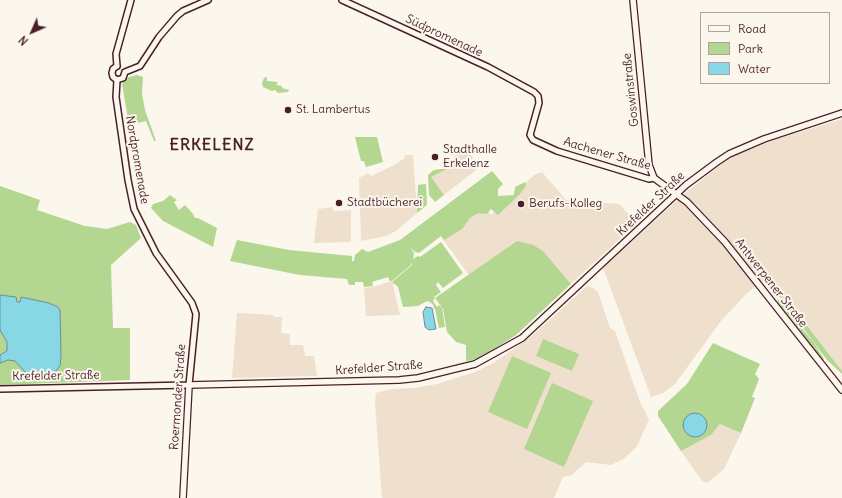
<!DOCTYPE html>
<meta charset="utf-8">
<style>
body{margin:0}
#map{position:relative;width:842px;height:498px;overflow:hidden;background:#fbf7ec;font-family:Delius,sans-serif}
canvas{display:block}
.legend{position:absolute;left:700px;top:12px;width:130px;height:72px;box-sizing:border-box;background:#fbf7ec;border:1px solid #b4a19f;margin:0;padding:5px 7px;list-style:none;font-size:12px;color:#4a1f2b}
.legend li{display:flex;align-items:center;gap:8px;height:20px}
.legend b{width:20px;border:1px solid #b4a19f}
.north{position:absolute;left:12px;top:12px;width:40px;height:40px;-webkit-text-stroke:3px #fbf7ec;paint-order:stroke;rotate:225deg;font-size:11px;font-weight:700;line-height:16px;text-align:center;color:#4a1f2b}
.north::after{content:'';display:block;margin:auto;width:14px;height:18px;background:#4a1f2b;clip-path:polygon(50% 0,100% 100%,50% 72%,0 100%)}
</style>
<div id="map">
<canvas width="842" height="498"></canvas>
<ul class="legend">
<li><b style="height:5px;background:#fbf7ec"></b>Road</li>
<li><b style="height:11px;background:#b3d691"></b>Park</li>
<li><b style="height:11px;background:#88d7e4"></b>Water</li>
</ul>
<div class="north">N</div>
</div>
<script>
const g = document.querySelector('canvas').getContext('2d');
g.lineJoin = 'round';
function fillPath(path, color) { g.fillStyle = color; g.fill(path, 'evenodd'); }
const poly = rows => new Path2D(rows.map(r => 'M' + r).join(''));
function strokePath(path, color, width, dash) { g.strokeStyle = color; g.lineWidth = width; g.lineCap = dash ? 'butt' : 'round'; g.setLineDash(dash || []); g.stroke(path); }
function label(font, color, halo, rows, align = 'center') {
  g.font = font + ' Delius,sans-serif'; g.lineWidth = 4; g.setLineDash([]); g.textBaseline = 'middle'; g.strokeStyle = halo; g.fillStyle = color; for (const [text, x, y, turn = 0] of rows) {
    g.save(); g.translate(x, y); g.rotate((+turn || 0) * Math.PI / 180); g.textAlign = isNaN(turn) ? turn : align; if (halo) g.strokeText(text, 0, 0); g.fillText(text, 0, 0); g.restore();
  }
}
const built = poly([
 [842,119,842,371,769,277,747,293,721,321,675,384,663,393,651,397,603,268,683,195,729,158,777,139],
 [456,150,471,153,476,170,444,195,430,177,455,165],
 [404,155,413,155,417,213,396,231,386,236,361,241,359,178,368,173,371,176,394,165,405,158],
 [542,172,566,200,619,204,637,223,571,284,543,251,517,241,469,275,442,238,484,205,491,215,534,175],
 [333,207,333,211,351,210,351,242,314,243,318,209],
 [392,281,400,315,366,316,364,288,376,286],
 [587,286,593,288,598,292,610,328,615,331,640,402,649,420,637,446,625,458,611,465,586,462,572,475,563,477,554,498,382,498,375,403,376,393,391,389,414,388,437,384,475,372,495,362,533,335],
 [237,313,274,315,274,317,282,317,281,333,290,334,290,345,303,345,305,356,314,356,317,376,232,378],
 [720,424,741,433,724,469,707,483,702,481,681,451,711,435]
]);
const green = poly([
 [137,75,143,77,142,94,145,110,156,141,154,141,146,121,129,125,122,84,129,77],
 [267,77,267,81,278,82,276,85,282,86,282,88,289,90,288,92,278,93,275,90,272,91,263,87,262,83,264,78],
 [355,137,377,137,383,162,366,167,364,161,361,161],
 [449,168,431,177,444,195,435,202,429,195,428,175,434,170],
 [492,171,503,184,498,189,498,196,514,195,515,187,525,182,526,186,520,194,498,215,491,209,487,214,478,213,470,218,462,229,444,240,441,236,419,253,415,252,410,247,414,253,413,259,418,256,420,257,441,242,463,273,443,288,438,282,436,285,441,292,434,297,435,298,433,301,437,307,439,305,442,308,445,327,439,328,435,309,433,307,434,306,430,302,427,301,418,306,403,307,398,287,392,282,412,265,412,262,411,265,392,281,390,281,388,277,372,282,373,286,364,287,363,282,355,282,355,285,349,285,347,279,300,275,230,261,237,240,289,250,352,256,352,261,354,261,355,255,362,249,368,252,400,240],
 [426,184,427,205,417,213,418,185],
 [0,186,40,200,37,210,85,226,107,229,130,222,136,225,141,238,111,265,113,328,130,328,130,380,0,385],
 [170,195,177,200,174,202,179,210,185,205,193,214,195,218,198,218,217,228,213,247,163,221,151,208,153,204,163,201],
 [517,241,533,245,543,251,571,284,516,335,478,359,466,361,466,345,456,342,447,332,443,309,435,298],
 [780,291,842,371,842,374,827,360,779,296],
 [777,298,814,343,824,359,823,360,779,304],
 [543,339,579,354,572,371,536,356],
 [713,343,760,364,755,374,759,379,752,397,755,398,741,433,720,424,711,435,681,451,658,416,658,411,687,384],
 [512,356,551,373,527,429,488,412],
 [552,383,593,401,564,467,524,449]
]);
const water = poly([
 [0,295,16,297,17,302,20,302,21,297,49,303,58,307,60,310,61,356,60,366,54,373,47,376,37,375,25,372,15,361,8,360,0,363,0,355,7,351,7,342,0,330,0,295],
 [426,307,432,308,436,329,429,330,425,327,423,312,426,307],
 '683 425a12 12 0 1 1 24 0a12 12 0 1 1-24 0Z'
]);
const tertiary = poly([
 [342,0,488,67,534,92,538,96,539,103,530,135,533,140,557,151,593,162,649,179,654,178],
 [117,66,116,54,131,0],
 [125,72,140,66,159,37,177,16,183,11,208,0],
 [117,80,113,77,112,73,113,69,117,66],
 [117,80,123,78,125,72],
 [0,389,189,385,196,314,192,303,156,253,134,209,128,180,116,97,117,80]
]);
const secondary = poly([
 [633,0,649,165,654,178,687,202,725,242,842,390],
 [183,498,189,385,399,380,418,378,475,364,522,338,686,185,717,162,729,154,764,139,842,113]
]);
const markers = [
 [288,110,4,"#4a1f2b"],
 [435,157,4,"#4a1f2b"],
 [339,203,4,"#4a1f2b"],
 [521,204,4,"#4a1f2b"]
];
const streetNames = [
 ["Südpromenade",444,36,25],
 ["Goswinstraße",631,90,-96],
 ["Aachener Straße",607,154,16],
 ["Nordpromenade",137,160,80],
 ["Krefelder Straße",651,204,-43],
 ["Antwerpener Straße",771,283,52],
 ["Krefelder Straße",379,368,-4],
 ["Krefelder Straße",56,376,-1],
 ["Roermonder Straße",178,397,-86]
];
const poiNames = [
 ["St. Lambertus",296,110],
 ["Stadthalle",443,150],
 ["Erkelenz",443,164],
 ["Stadtbücherei",347,203],
 ["Berufs-Kolleg",529,204]
];
const districtNames = [
 ["ERKELENZ",212,145]
];
fillPath(built, '#efdfcd');
fillPath(green, '#b3d691');
fillPath(water, '#88d7e4');
strokePath(water, '#6f8d9a', 1);
strokePath(tertiary, '#4a1f2b', 8);
strokePath(secondary, '#4a1f2b', 8);
strokePath(tertiary, '#fbf7ec', 5);
strokePath(secondary, '#fbf7ec', 5.5);
for (const [x, y, r, color] of markers) { const dot = new Path2D(); dot.arc(x, y, r, 0, 2 * Math.PI); g.fillStyle = color; g.fill(dot); strokePath(dot, '#fbf7ec', 1.5); }
label('12px', '#4a1f2b', '#fbf7ec', streetNames);
label('12px', '#4a1f2b', '#fbf7ec', poiNames, 'left');
g.letterSpacing = '1px';
label('bold 16px', '#4a1f2b', '#fbf7ec', districtNames);
g.letterSpacing = '0px';
</script>
